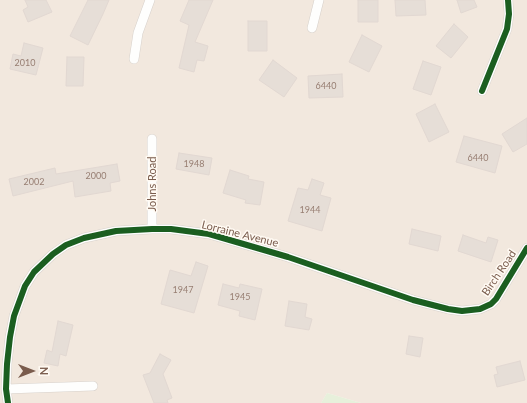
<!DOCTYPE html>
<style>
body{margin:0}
#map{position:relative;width:527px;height:403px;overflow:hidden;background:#f9f5f0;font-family:Lato,sans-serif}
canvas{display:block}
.north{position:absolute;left:12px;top:351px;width:40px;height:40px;-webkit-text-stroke:3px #fffaf3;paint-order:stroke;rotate:90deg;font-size:11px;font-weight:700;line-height:16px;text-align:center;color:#7a5c4d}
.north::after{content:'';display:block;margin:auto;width:14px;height:18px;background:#7a5c4d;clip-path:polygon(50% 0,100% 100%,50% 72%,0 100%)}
</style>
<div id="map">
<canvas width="527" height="403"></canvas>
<div class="north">N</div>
</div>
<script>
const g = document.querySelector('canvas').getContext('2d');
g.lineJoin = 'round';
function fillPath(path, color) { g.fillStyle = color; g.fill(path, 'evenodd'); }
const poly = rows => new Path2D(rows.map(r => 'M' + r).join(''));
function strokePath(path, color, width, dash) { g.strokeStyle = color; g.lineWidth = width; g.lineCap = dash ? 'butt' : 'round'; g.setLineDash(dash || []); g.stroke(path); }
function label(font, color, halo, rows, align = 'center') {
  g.font = font + ' Lato,sans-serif'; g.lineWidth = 3; g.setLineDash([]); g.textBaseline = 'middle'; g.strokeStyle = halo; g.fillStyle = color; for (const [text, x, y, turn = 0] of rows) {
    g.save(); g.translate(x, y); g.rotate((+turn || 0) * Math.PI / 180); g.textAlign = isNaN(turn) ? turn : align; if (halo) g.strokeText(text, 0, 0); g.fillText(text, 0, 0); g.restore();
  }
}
const residential = poly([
 [0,0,527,0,527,403,361,403,327,393,321,403,0,403]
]);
const green = poly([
 [327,393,361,403,321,403]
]);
const building = poly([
 [25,0,46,0,52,12,28,22,23,10,28,7,25,0],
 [88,0,109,0,103,14,88,45,70,36,88,0],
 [189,0,213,0,195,42,208,46,204,61,197,60,194,72,179,68,189,25,180,21,189,0],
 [358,0,378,0,378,22,358,22,358,0],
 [395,0,425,0,426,15,396,16,395,0],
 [457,0,474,0,477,7,461,13,457,0],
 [248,21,267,21,267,51,248,51,248,21],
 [454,24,468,37,451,58,436,46,454,24],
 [362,35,382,46,369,72,349,62,362,35],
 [24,43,43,48,36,75,10,69,13,54,21,56,24,43],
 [67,57,84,57,83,86,66,86,67,57],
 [273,60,297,78,284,97,259,80,273,60],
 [423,61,441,67,431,95,413,89,423,61],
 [342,74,343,97,309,98,308,76,342,74],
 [435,104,449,132,429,142,416,114,435,104],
 [527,118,527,144,513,152,502,134,527,118],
 [464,136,502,146,495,173,456,162,464,136],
 [179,153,212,158,209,175,176,169,179,153],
 [117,164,120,181,110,183,111,191,75,197,73,181,13,196,9,179,55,168,56,174,117,164],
 [230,170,249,176,248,179,264,182,260,205,245,203,246,200,223,193,230,170],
 [312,179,324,183,320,195,331,198,322,231,288,221,298,188,308,190,312,179],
 [412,229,441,236,438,251,409,244,412,229],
 [463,235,486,243,488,237,498,240,491,262,458,251,463,235],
 [196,262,208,266,194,313,161,304,170,270,191,276,196,262],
 [223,284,239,288,240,284,262,289,255,320,239,316,240,311,218,305,223,284],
 [289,301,307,304,305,317,312,319,309,330,285,326,289,301],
 [58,321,73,325,66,356,60,354,58,366,44,363,47,350,52,352,58,321],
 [409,336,423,338,420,357,406,354,409,336],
 [160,354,171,360,163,374,172,398,167,400,168,403,154,403,143,375,150,373,160,354],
 [520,361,525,380,497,387,494,375,498,374,496,367,520,361]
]);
const street = poly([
 [312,28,319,0],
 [134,59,138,33,150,0],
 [482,91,507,29,509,14,508,0],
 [152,139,152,229],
 [6,389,93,386],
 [8,403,6,389,7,364,10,337,14,316,25,286,34,272,53,254,66,245,84,238,116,231,152,229,171,229,209,234,288,257,413,300,448,309,462,311,480,309,491,304,496,299,527,248]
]);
const cycleway = poly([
 [482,91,507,29,509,14,508,0],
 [8,403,6,389,7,364,10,337,14,316,25,286,34,272,53,254,66,245,84,238,116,231,152,229,171,229,209,234,288,257,413,300,448,309,462,311,480,309,491,304,496,299,527,248]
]);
const numberNames = [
 ["2010",25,63],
 ["6440",326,86],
 ["6440",478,158],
 ["1948",194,164],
 ["2000",96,176],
 ["2002",34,182],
 ["1944",310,210],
 ["1947",183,290],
 ["1945",240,297]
];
const streetNames = [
 ["Johns Road",152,184,-90],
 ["Lorraine Avenue",240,234,14],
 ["Birch Road",499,273,-56]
];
fillPath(residential, '#f2e8de');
fillPath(green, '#e7f0db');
fillPath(building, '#e6ded7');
strokePath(building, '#e2d8d2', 1);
strokePath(street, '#d7d1cb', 10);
strokePath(street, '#fefefd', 9);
strokePath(cycleway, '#1b5e20', 6);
label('9px', '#977e72', null, numberNames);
label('11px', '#7a5c4d', '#fffaf3', streetNames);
</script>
